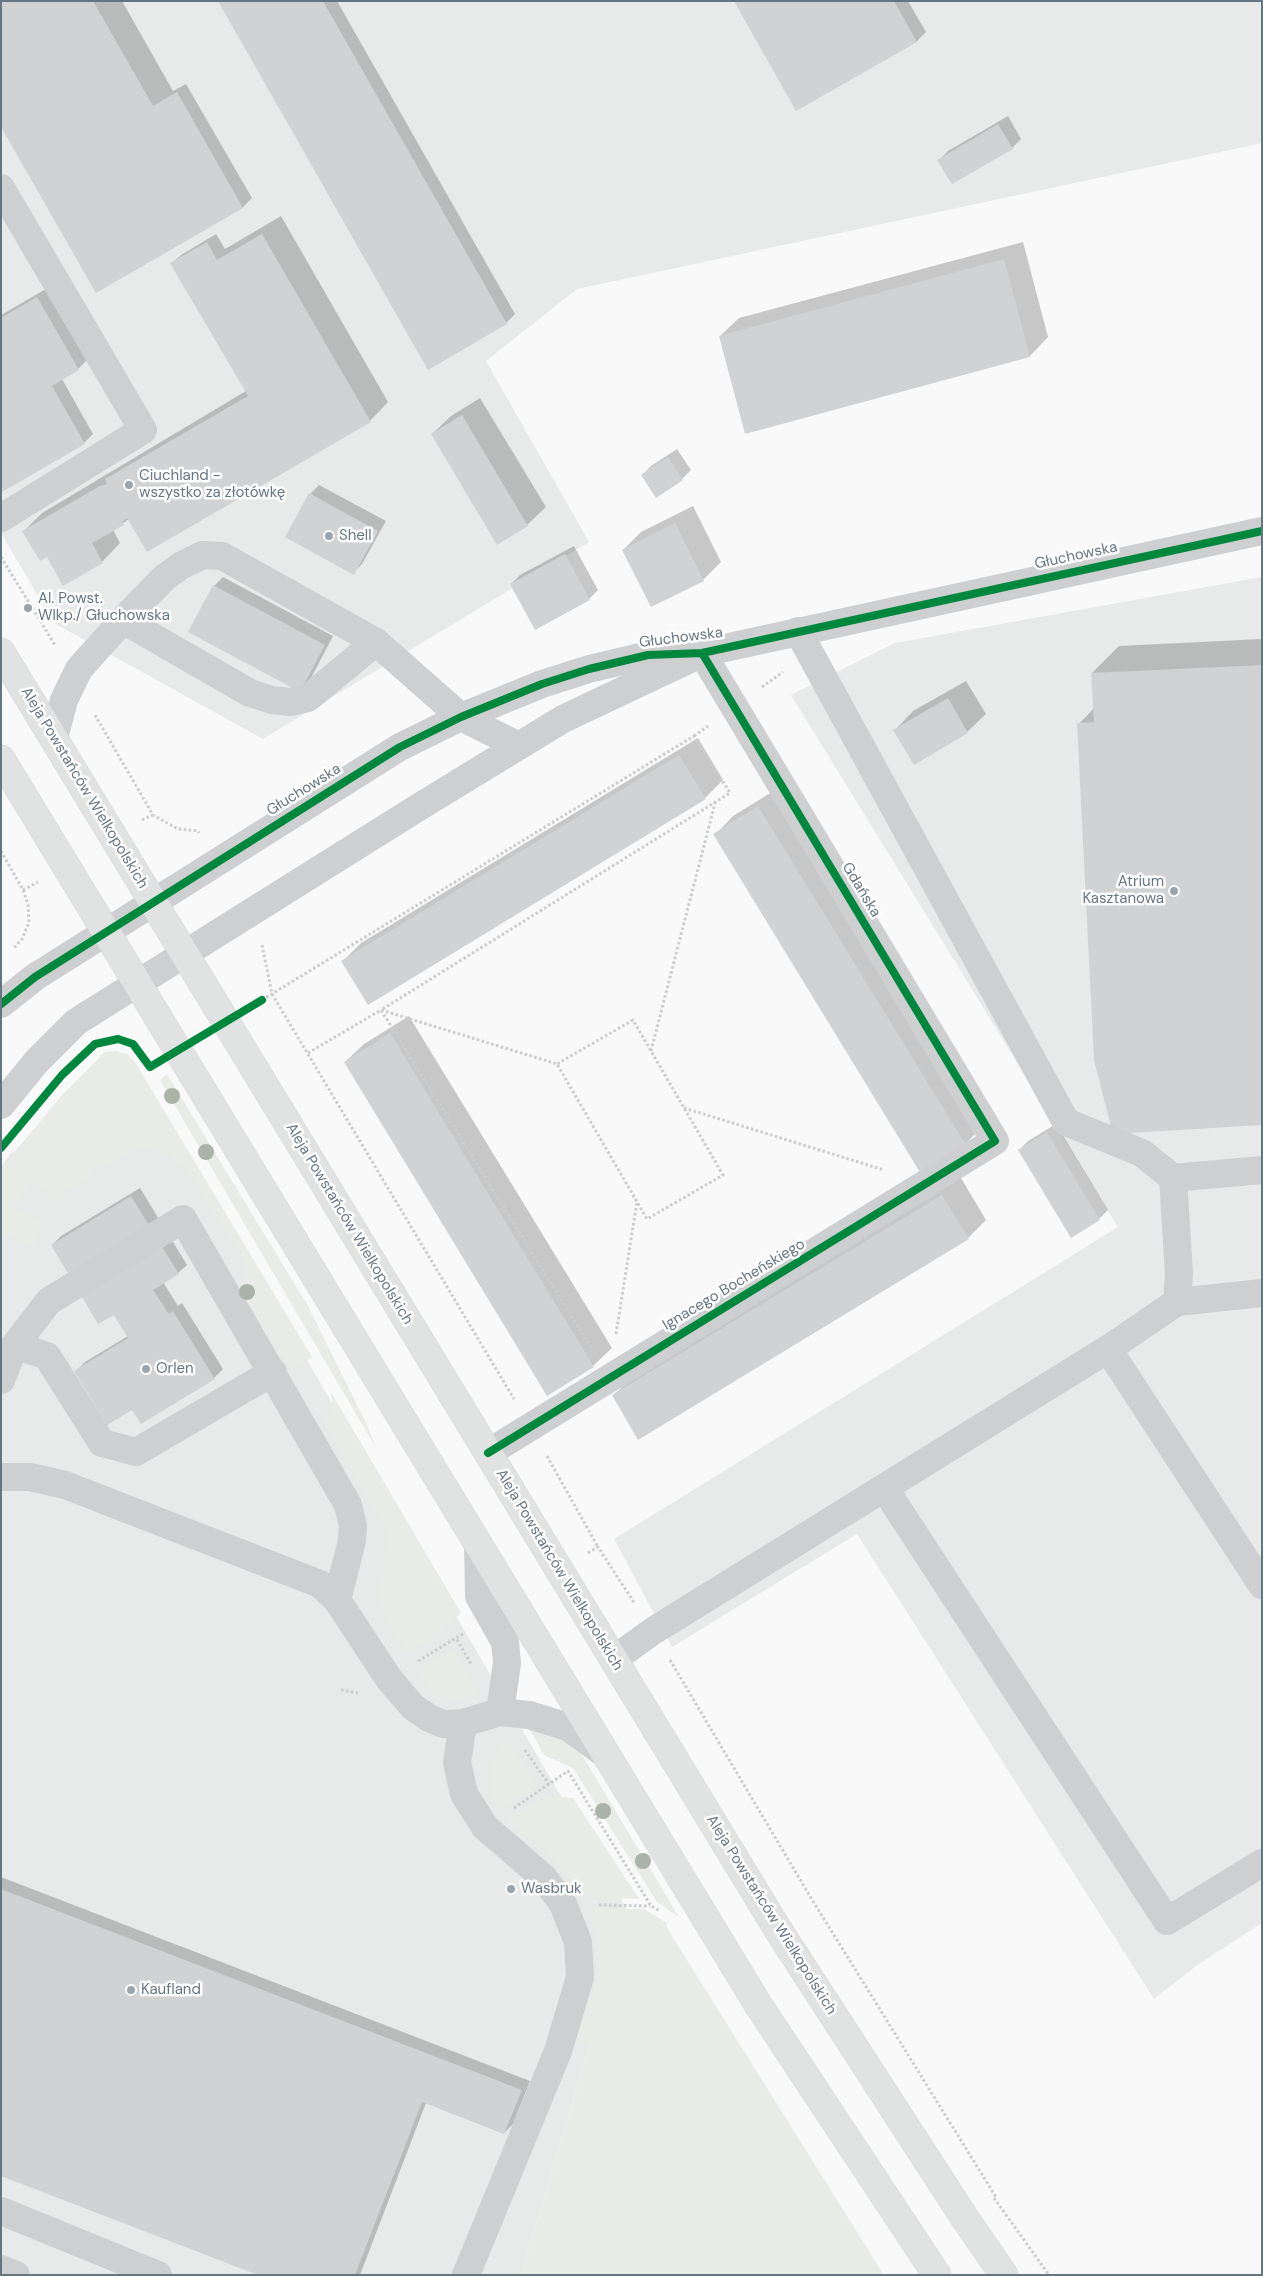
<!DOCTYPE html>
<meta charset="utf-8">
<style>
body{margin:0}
#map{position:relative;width:1263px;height:2276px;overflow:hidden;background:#f9f9f9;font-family:"DM Sans",sans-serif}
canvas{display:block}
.frame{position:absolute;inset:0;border:2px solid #657683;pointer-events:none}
</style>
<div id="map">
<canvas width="1263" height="2276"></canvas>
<div class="frame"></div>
</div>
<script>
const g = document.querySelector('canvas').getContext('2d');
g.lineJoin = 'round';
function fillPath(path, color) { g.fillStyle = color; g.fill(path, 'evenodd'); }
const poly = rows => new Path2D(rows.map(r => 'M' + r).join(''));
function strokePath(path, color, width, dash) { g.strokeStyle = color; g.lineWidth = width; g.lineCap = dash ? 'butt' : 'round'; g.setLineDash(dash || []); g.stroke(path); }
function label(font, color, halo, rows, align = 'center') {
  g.font = font + ' "DM Sans",sans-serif'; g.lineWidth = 5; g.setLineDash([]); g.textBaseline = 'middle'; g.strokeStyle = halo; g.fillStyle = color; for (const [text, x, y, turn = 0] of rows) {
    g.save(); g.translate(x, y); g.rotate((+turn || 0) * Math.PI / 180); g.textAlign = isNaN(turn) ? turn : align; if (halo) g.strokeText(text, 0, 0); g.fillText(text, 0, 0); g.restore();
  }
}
const built = poly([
 [1,1,1262,1,1262,143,577,289,486,361,589,542,263,739,54,623,1,533],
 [1262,577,1262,1923,1196,1966,1154,1999,857,1534,672,1647,614,1539,1118,1227,791,695,895,643],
 [144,1080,647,1944,611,1973,521,2275,1,2275,1,1168,10,1154]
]);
const green = poly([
 [116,1051,127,1054,135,1062,312,1357,291,1371,251,1309,243,1307,235,1295,247,1265,190,1175,168,1155,153,1150,135,1150,105,1166,94,1168,90,1176,57,1196,32,1180,15,1208,42,1224,34,1247,1,1234,1,1168,64,1093,105,1052],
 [167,1074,308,1306,367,1425,376,1448,160,1080],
 [331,1392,461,1613,439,1633,407,1653,383,1615,380,1597,386,1547,385,1528,321,1419,333,1412],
 [451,1650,455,1651,480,1694,454,1701,440,1697,428,1690,417,1670],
 [530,1730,551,1731,570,1740,582,1755,679,1917,657,1902,573,1768,544,1755],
 [509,1740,536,1785,499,1812,491,1798,492,1762,499,1746],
 [549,1796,573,1798,639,1899,582,1897,572,1882,547,1853,505,1820],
 [589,1909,644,1909,667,1923,667,1928,884,2275,521,2275,590,2044,577,2041,592,1994,599,1951]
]);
const shadow = poly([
 [1,1,122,1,173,91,186,84,252,198,243,207,97,291],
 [220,1,337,1,515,314,506,323],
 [735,1,908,1,926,32,917,41,796,109],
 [1008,116,1021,139,1012,148,939,160,948,151],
 [281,216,388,402,370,421,129,519,113,530,120,543,102,562,47,556,24,531,42,513,246,391,172,263,181,255,216,234,225,249],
 [1023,242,1048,337,1030,356,746,432,720,336,739,318],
 [46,289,87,360,78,369,62,379,93,434,84,443,2,490,1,315],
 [480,398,546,507,527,525,432,434,451,416],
 [677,449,691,470,682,479,642,475,651,466],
 [319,485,386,521,362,564,353,573,310,494],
 [693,506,721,562,703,580,623,550,641,532],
 [574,546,598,590,589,599,511,584,520,575],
 [223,577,333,636,309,682,300,691,214,586],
 [1262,639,1262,1124,1079,724,1094,708,1092,673,1119,646],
 [966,681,986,714,967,732,895,730,913,711],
 [698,738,723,780,705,798,343,961,361,943],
 [777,789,983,1126,965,1144,715,835,733,816],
 [409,1016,612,1348,593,1366,345,1062,364,1044],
 [1056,1124,1108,1210,1099,1219,1019,1150,1028,1141],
 [961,1178,986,1220,968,1238,613,1396,632,1377],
 [140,1188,187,1265,178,1273,163,1282,178,1306,182,1303,223,1369,214,1378,133,1408,76,1371,85,1362,128,1336,114,1313,52,1245,61,1236],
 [1,1877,530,2081,513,2124,504,2133,426,2103,360,2275,261,2275,1,2174]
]);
const building = poly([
 [1,1,93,1,153,106,177,92,243,208,96,293,1,127],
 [218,1,323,1,507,324,428,370],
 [734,1,894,1,917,42,796,111],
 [998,124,1013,149,952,184,937,160],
 [262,234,371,422,147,552,127,518,122,522,124,525,92,543,103,563,63,586,47,557,40,561,22,531,100,486,107,484,105,479,248,396,170,263,207,242,217,260],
 [1004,259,1030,357,745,434,719,336],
 [37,297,79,370,52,386,85,444,2,492,1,318],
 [462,415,528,526,497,545,431,434],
 [668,457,683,480,656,498,641,475],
 [309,493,378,531,354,575,285,537],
 [675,523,704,581,651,607,622,550],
 [565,554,590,600,535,630,510,584],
 [213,585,325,645,300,692,188,632],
 [1262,665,1262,1125,1113,1134,1094,1060,1077,723,1094,722,1091,673],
 [948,698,968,733,914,765,893,730],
 [679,755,706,799,368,1005,341,961],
 [758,806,966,1145,921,1174,713,834],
 [390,1033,594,1367,547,1396,344,1062],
 [1047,1132,1100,1220,1071,1238,1018,1150],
 [942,1195,969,1239,638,1440,612,1395],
 [131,1196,179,1274,153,1290,169,1314,173,1311,215,1379,141,1424,132,1410,107,1425,74,1371,128,1338,114,1315,98,1324,51,1245],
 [1,1889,522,2090,504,2134,422,2102,355,2275,258,2275,1,2176]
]);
const path = poly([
 [1,557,55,645],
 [762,687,783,672],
 [95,715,153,815,178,829,198,831,199,833],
 [694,736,708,726],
 [142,820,153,815],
 [1,851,23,890,28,904,29,922,22,939,14,948],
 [23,890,38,882],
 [262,945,272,994,514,1399],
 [262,1000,694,736,730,793,381,1010,592,1349],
 [651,1051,715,803],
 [308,1053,381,1010,557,1064,647,1219,723,1175,633,1020,557,1064],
 [684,1108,884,1170],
 [616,1334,637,1202],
 [547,1456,598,1547],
 [588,1553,598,1547,635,1604],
 [463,1634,456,1638,471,1664],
 [670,1660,811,1898,996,2197],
 [418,1661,456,1638],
 [341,1690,358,1693],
 [525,1750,549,1784],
 [514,1808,568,1771,651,1906,660,1911],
 [599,1905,650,1906],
 [994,2198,1049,2275]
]);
const minor = poly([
 [1,188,143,430,1,518],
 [798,631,1066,1122,1142,1153,1173,1178,1262,1170],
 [376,642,308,698,290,702,272,700,250,693,123,620,164,578,182,565,203,555,222,556,376,642,461,717,519,746],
 [54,738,64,700,79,669,123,620],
 [1,1004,35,977,400,747,461,717,542,684,589,669,648,655,702,653,1262,531],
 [1,1105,37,1061,76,1022,419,807,563,719,692,658],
 [1173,1178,1179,1274,1177,1302],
 [15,1345,47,1356,102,1443,136,1452,273,1372],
 [1108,1349,1262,1585],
 [1,1380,15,1345,49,1301,183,1219,348,1505,353,1526,352,1541,337,1600],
 [488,1453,995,1141,702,653],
 [1,1477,30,1477,65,1485,320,1584,337,1600,389,1679,413,1707,429,1718,443,1724,463,1723,500,1712,529,1715,568,1727,605,1754],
 [887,1488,894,1503,1167,1921,1262,1863],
 [478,1543,479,1596,505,1642,507,1663,500,1712],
 [614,1659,653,1631,1108,1349,1177,1302,1262,1293],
 [463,1723,457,1762,464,1794,485,1827,544,1878,563,1904,578,1942,580,1977,558,2051,466,2275],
 [1,2211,158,2275],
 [1,2269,16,2275]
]);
const major = poly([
 [1,652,777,1928,964,2217,1004,2275],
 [1,759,759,2006,937,2275]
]);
const cycleway = poly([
 [1,1004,35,977,400,747,461,717,542,684,589,669,648,655,702,653,1262,531],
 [1,1148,62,1075,95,1044,118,1039,133,1044,150,1067,262,1000],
 [488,1453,995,1141,702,653]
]);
const trees = [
 [172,1096],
 [206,1152],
 [247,1292],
 [603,1811],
 [643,1861]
];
const markers = [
 [129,485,5,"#99a4ac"],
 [329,536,5,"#99a4ac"],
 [28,608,5,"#99a4ac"],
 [1174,891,5,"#99a4ac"],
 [146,1369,5,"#99a4ac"],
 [511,1889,5,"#99a4ac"],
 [131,1990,5,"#99a4ac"]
];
const poiNames = [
 ["Ciuchland -",139,476],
 ["wszystko za złotówkę",139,493],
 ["Shell",339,536],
 ["Al. Powst.",38,599],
 ["Wlkp./ Głuchowska",38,616],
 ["Atrium",1164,882,"right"],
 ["Kasztanowa",1164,899,"right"],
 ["Orlen",156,1369],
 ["Wasbruk",521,1889],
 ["Kaufland",141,1990]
];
const streetNames = [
 ["Głuchowska",1076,556,-12],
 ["Głuchowska",681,638,-7],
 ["Aleja Powstańców Wielkopolskich",84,788,59],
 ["Głuchowska",304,790,-32],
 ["Gdańska",861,890,59],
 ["Aleja Powstańców Wielkopolskich",349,1224,59],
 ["Ignacego Bocheńskiego",734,1285,-31],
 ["Aleja Powstańców Wielkopolskich",559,1570,59],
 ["Aleja Powstańców Wielkopolskich",771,1915,58]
];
fillPath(built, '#e8e9e9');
fillPath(green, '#e8ebe6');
fillPath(shadow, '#0003');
fillPath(building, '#d0d2d3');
strokePath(major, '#d5d6d7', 29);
strokePath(path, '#cbcccd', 3, [2.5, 2.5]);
strokePath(minor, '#cecfd0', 28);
strokePath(major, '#e1e2e2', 28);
strokePath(cycleway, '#00873e', 8);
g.fillStyle = '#a9b3a7';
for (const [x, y] of trees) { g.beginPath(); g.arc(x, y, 8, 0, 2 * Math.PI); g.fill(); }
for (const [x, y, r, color] of markers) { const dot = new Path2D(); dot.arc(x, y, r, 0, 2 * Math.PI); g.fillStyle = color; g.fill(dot); strokePath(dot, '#fff', 2); }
label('15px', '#657683', '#fff', poiNames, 'left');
label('15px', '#657683', '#fff', streetNames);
</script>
